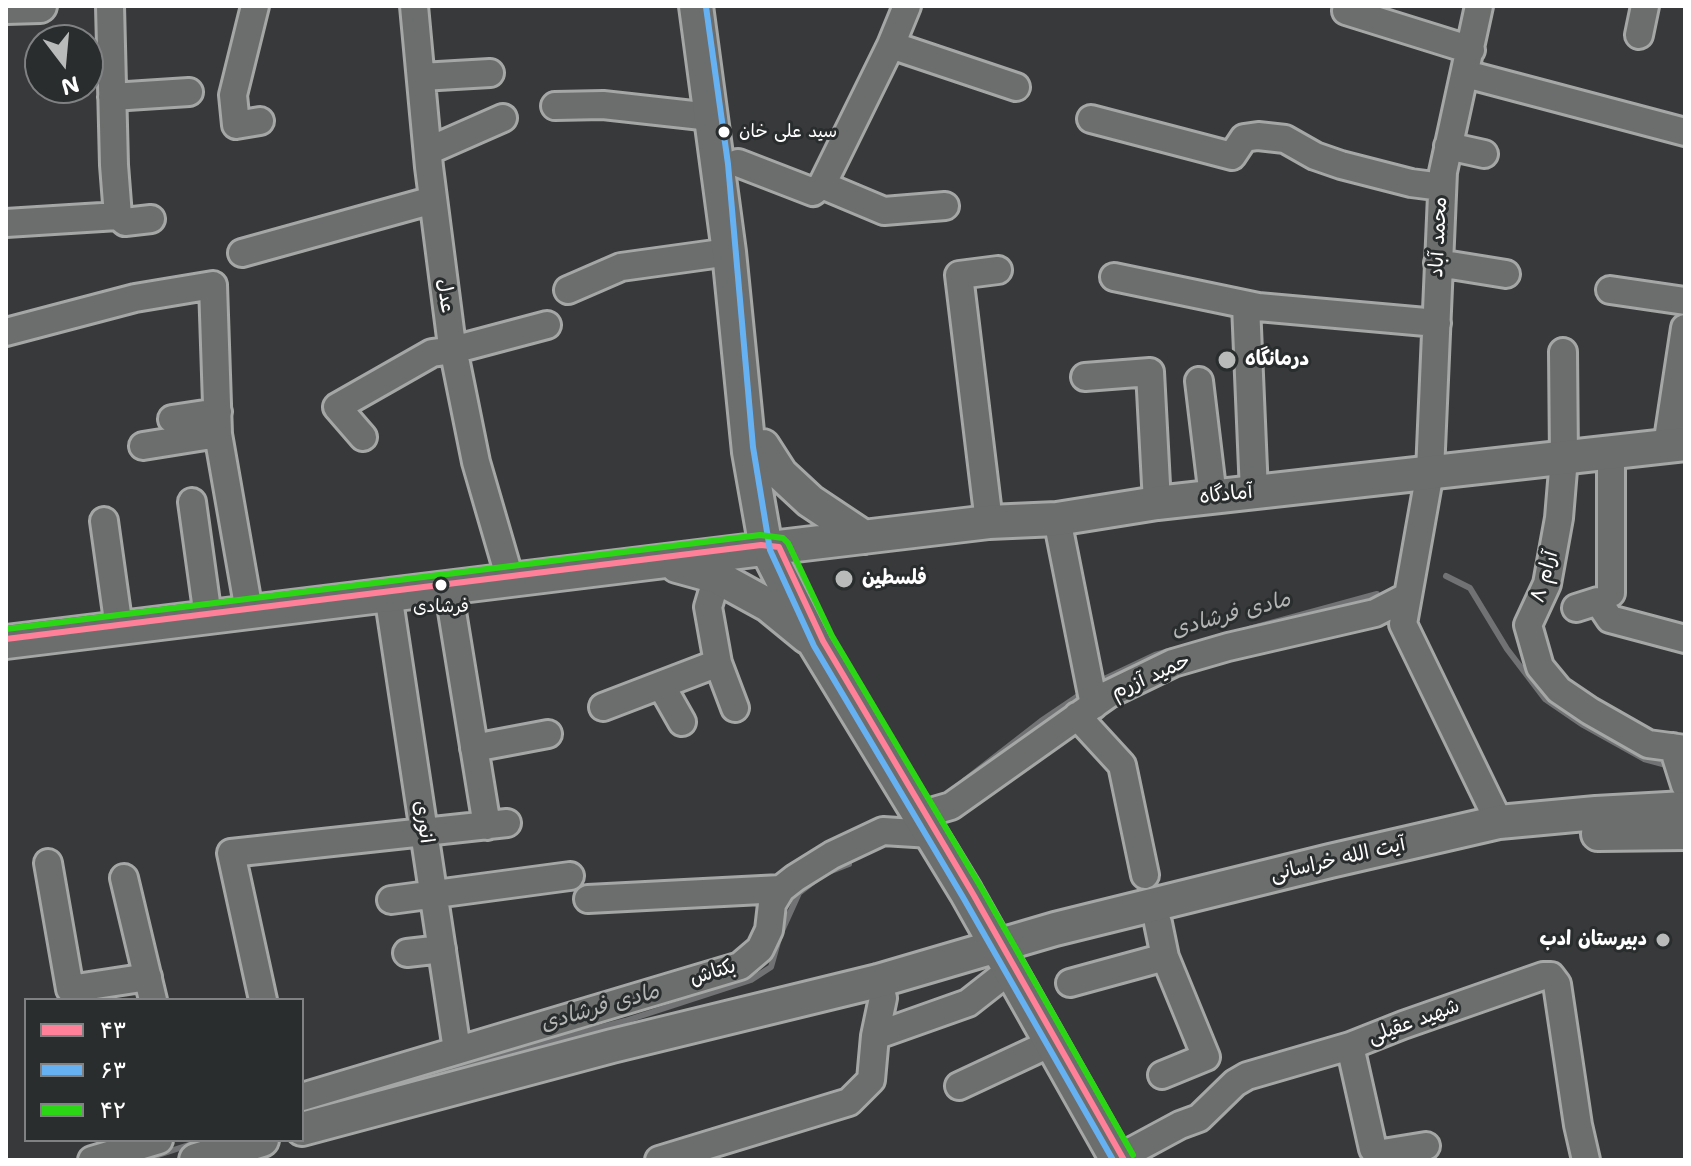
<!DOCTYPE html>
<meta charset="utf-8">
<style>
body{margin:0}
#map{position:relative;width:1691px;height:1166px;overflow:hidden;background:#38393a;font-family:"Shantell Sans",sans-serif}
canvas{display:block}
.frame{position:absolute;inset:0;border:8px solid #fff;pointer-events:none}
.legend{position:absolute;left:24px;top:998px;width:280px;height:144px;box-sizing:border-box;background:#2a2d2e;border:2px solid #7f8182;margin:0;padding:10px 14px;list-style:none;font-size:24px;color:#fff}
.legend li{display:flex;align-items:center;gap:16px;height:40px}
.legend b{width:40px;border:2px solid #7f8182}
.north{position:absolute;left:24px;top:24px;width:80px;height:80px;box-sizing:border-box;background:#2a2d2e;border:2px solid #7f8182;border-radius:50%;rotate:164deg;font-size:22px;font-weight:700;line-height:32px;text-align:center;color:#fff}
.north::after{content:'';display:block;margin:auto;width:28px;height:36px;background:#b9baba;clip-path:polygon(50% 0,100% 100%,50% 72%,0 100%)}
</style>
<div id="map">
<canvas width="1691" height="1166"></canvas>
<div class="frame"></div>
<ul class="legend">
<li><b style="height:10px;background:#ff8098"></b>۴۳</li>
<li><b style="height:10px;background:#66b1f2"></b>۶۳</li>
<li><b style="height:10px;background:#2bd714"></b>۴۲</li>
</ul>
<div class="north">N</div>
</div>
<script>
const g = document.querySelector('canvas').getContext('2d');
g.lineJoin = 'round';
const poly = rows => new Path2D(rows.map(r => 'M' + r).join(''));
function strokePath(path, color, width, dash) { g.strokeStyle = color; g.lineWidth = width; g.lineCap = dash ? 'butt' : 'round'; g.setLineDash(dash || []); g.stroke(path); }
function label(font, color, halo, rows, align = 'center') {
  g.font = font + ' "Shantell Sans","Playpen Sans Arabic",sans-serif'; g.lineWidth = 6; g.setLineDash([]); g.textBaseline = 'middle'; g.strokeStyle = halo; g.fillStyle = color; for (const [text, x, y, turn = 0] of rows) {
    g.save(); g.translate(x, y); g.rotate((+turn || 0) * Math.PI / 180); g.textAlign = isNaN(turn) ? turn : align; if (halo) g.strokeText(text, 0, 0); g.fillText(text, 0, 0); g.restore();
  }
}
const stream = poly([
 [1446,576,1470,588,1507,649,1545,699,1583,725,1644,759,1670,766],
 [1249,629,1377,594],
 [1098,682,1155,655,1173,650],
 [965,780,1041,721,1081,694],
 [826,873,849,864],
 [414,1077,625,1021,751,980,771,967,780,935,799,893,817,879],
 [143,1160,204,1140]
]);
const minor = poly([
 [110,6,114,165,118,216],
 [255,6,233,95,236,125,260,121],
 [414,6,429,167,451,338,476,462,510,579],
 [1479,6,1443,172,1430,472,1403,624,1499,822],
 [1346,11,1471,50],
 [1639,35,1645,6],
 [891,45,1016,87],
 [1466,74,1685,132],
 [421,77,490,73],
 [112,97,189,92],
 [555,106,603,105,711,117],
 [1091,119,1232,156,1244,138,1258,136,1285,139,1315,156,1341,165,1411,183,1442,187],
 [1448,146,1484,154],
 [428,151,503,118],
 [738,163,813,192,822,185,891,45,907,6],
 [822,185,884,211,945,206],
 [118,216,125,222,151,219],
 [6,223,118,216],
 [242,253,433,200],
 [1438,263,1506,274],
 [1114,277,1258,307,1437,323],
 [568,290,621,267,729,252],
 [1610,290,1685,301],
 [1246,305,1254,492],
 [6,332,135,298,213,285,218,434,249,611],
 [1563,352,1564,458,1559,518,1547,584,1528,625,1540,667,1559,690,1590,711,1648,744,1685,749],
 [1085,377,1150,372,1157,503],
 [1199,381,1213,497],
 [172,419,218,412],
 [363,437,337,407,432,353,453,350,547,325],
 [143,446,218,434],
 [1667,446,1685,328],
 [1611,452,1611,593],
 [192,502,208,617],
 [1057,519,1094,705],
 [104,521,119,628],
 [989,522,959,275,998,270],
 [448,587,487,826],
 [388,594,457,1050],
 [1576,608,1598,601,1610,619,1685,639],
 [718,663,735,708],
 [661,685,682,722],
 [603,707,718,663,708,607,717,577],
 [1077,716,1122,765,1145,875],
 [1673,747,1685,785],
 [474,748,548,734],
 [920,815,951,806,1109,694,1173,663,1228,647,1375,613,1408,596],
 [48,863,70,989,148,977],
 [124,878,153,1000],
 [588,899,781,889],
 [391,900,570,876],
 [1158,923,1165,957,1206,1057,1162,1075],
 [407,953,442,949],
 [1070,983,1165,957],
 [263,1000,231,853,507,823],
 [875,1036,968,1003,1010,970],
 [1350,1046,1373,1149,1377,1153,1383,1153,1426,1146],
 [959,1086,1051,1043],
 [302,1097,740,966,760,949,769,930,772,904,781,889,795,878,832,855,883,831,931,834],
 [92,1160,159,1140],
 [659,1160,849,1102,871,1080,875,1036,883,998,878,981],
 [1115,1160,1180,1125,1199,1118,1235,1083,1247,1076,1350,1046,1403,1025,1543,976,1551,976,1557,984,1578,1125,1586,1160]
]);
const major = poly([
 [696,6,729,252,749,452,766,548,815,644,966,892,1117,1160],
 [6,7,40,6],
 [763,446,781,474,810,501,864,537],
 [677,566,717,577,768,605,807,637],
 [6,642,779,547,989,522,1057,519,1157,503,1685,444],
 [1598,834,1685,833],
 [302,1129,612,1046,878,981,1055,929,1330,861,1499,822,1596,813,1685,808],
 [196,1160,262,1140]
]);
const bus1 = poly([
 [6,639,761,545,779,547,823,641,973,894,1124,1160]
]);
const bus2 = poly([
 [706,7,728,164,753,447,770,550,814,646,964,899,1113,1160]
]);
const bus3 = poly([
 [6,629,760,535,783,538,788,543,832,636,982,889,1133,1155]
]);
const markers = [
 [724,132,7,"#fff"],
 [1227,360,10,"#b9baba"],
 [844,579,10,"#b9baba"],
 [441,585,7,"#fff"],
 [1663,940,8,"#b9baba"]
];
const busNames = [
 ["سید علی خان",739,132],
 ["فرشادی",441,607,"center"]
];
const streetNames = [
 ["محمد آباد",1439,237,-87],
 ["عدل",445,296,83],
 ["آمادگاه",1226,495,-6],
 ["۸ آرام",1545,577,-74],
 ["حمید آزرم",1151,677,-24],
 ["انوری",423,822,81],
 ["آیت الله خراسانی",1338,860,-13],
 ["بکتاش",713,973,-17],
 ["شهید عقیلی",1414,1022,-20]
];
const poiNames = [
 ["درمانگاه",1245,360],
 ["فلسطین",862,579],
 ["دبیرستان ادب",1647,940,"right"]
];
const waterNames = [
 ["مادی فرشادی",1231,615,-15],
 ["مادی فرشادی",600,1008,-16]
];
strokePath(stream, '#707273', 6);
strokePath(minor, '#a5a6a6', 32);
strokePath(major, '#a5a6a6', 38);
strokePath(minor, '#6c6d6d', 26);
strokePath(major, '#6c6d6d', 32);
strokePath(bus1, '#ff8098', 6);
strokePath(bus2, '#66b1f2', 6);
strokePath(bus3, '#2bd714', 6);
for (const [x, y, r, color] of markers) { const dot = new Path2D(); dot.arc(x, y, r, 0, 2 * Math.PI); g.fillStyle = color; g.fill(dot); strokePath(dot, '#2a2d2e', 3); }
label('18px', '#fff', '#2a2d2e', busNames, 'left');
label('20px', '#fff', '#2a2d2e', streetNames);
label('bold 20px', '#fff', '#2a2d2e', poiNames, 'left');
label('italic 22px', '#b4b5b5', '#2a2d2e', waterNames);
</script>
